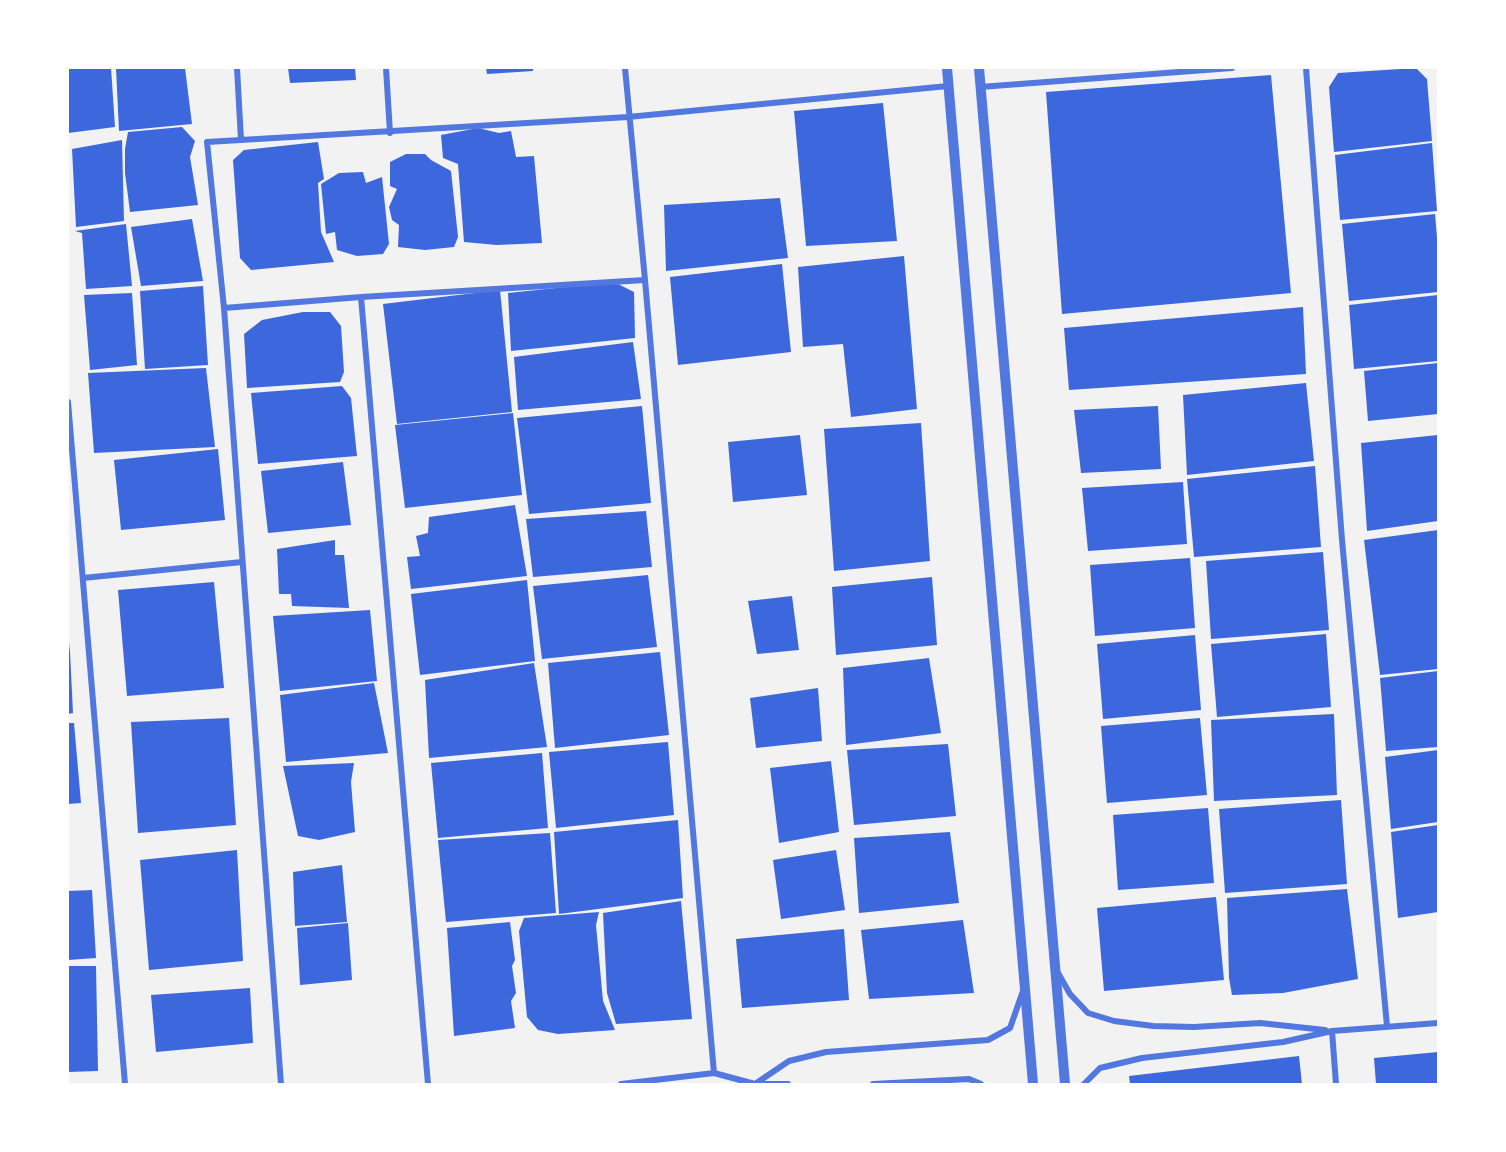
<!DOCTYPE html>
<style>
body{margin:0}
#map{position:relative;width:1506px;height:1152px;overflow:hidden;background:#f2f2f2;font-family:Arial,sans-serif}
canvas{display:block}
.frame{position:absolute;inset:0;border:69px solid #fff;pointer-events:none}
</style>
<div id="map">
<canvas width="1506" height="1152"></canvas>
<div class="frame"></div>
</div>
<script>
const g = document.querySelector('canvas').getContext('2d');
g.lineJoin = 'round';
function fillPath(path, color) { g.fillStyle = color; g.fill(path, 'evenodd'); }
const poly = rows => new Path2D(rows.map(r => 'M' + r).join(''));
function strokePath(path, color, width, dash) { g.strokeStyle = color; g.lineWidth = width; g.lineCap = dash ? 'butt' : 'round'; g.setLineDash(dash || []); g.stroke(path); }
const building = poly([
 [68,68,111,68,115,127,68,133],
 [116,68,185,68,192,124,119,131],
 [288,68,355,68,356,80,290,83],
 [486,68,533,68,533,71,487,74],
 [1416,68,1427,79,1432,141,1334,152,1329,87,1338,73],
 [1271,75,1291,293,1062,314,1046,92],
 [883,103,897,241,806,246,794,111],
 [182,127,195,141,190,157,198,205,130,212,125,173,125,149,128,132],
 [478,128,499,133,511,131,516,157,534,156,542,243,497,245,464,242,458,164,443,158,441,135],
 [122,140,124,221,76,227,72,149],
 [318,142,324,179,318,183,321,232,334,262,251,270,240,258,233,160,244,150],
 [1432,143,1437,211,1340,220,1335,155],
 [406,154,425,154,431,160,451,171,458,237,454,247,425,250,398,247,399,225,392,220,389,207,397,189,390,186,390,162],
 [363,172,366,183,382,177,389,244,383,254,357,256,337,250,335,232,326,234,321,184,339,173],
 [780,198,788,258,666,271,664,205],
 [1435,214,1438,249,1438,292,1349,301,1342,224],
 [192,219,203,281,141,286,131,227],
 [126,224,132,286,86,289,82,233,75,231],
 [904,256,917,409,851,417,843,344,803,347,798,267],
 [782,264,791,352,678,365,670,277],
 [614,282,634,292,635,338,511,351,508,293],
 [203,286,208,365,145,369,140,291],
 [500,290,512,412,397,424,383,304],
 [132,293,137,365,90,370,84,295],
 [1438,295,1438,361,1354,369,1349,305],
 [1303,307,1306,374,1069,390,1064,328],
 [303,312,330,312,341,326,344,372,340,382,247,388,244,334,262,320],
 [633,342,641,399,518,410,514,357],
 [1438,363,1438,414,1368,421,1364,371],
 [206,368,215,447,94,453,88,373],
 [1306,383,1314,461,1187,475,1183,395],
 [342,386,351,398,357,456,258,464,251,393],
 [642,406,651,503,529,514,517,418],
 [1158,406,1161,469,1081,473,1074,410],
 [513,413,522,495,405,508,395,425],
 [921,423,930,561,834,571,824,429],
 [800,435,807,495,733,502,728,442],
 [1438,435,1438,521,1367,531,1361,443],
 [218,449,225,520,121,530,114,460],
 [343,462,351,525,268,533,261,471],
 [1315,466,1321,547,1194,557,1187,479],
 [1183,482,1187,544,1088,551,1082,488],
 [515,505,527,576,411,589,407,557,420,556,416,536,428,533,429,517],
 [646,511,652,567,533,577,526,519],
 [1438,530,1438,669,1380,675,1364,540],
 [335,540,335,555,344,555,349,608,292,606,291,594,279,594,277,549],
 [1323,552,1329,630,1211,639,1206,561],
 [1190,558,1195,628,1095,636,1090,565],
 [648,575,657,647,542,659,533,586],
 [932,577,937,645,836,655,832,587],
 [527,580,535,661,420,675,411,594],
 [214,582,224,688,127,696,118,590],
 [792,596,799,650,757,654,748,601],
 [370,610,377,681,280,691,273,616],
 [1326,634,1331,707,1217,717,1211,644],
 [1195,635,1201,710,1103,719,1097,644],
 [68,643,69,643,70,652,73,713,68,714],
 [660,652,669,735,555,748,548,663],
 [929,658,941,733,846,745,843,668],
 [534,663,547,747,429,758,425,680],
 [1438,671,1438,747,1386,751,1380,678],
 [374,683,388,753,286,762,280,695],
 [818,688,822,741,756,748,750,698],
 [1334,714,1337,795,1214,801,1211,720],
 [229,718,236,825,138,833,131,722],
 [1200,718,1207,795,1107,803,1101,726],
 [68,723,74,723,81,803,68,804],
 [668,742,674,815,556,828,549,752],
 [948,744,956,816,854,825,847,750],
 [1438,750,1438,822,1391,829,1385,757],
 [542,753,548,828,438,838,431,763],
 [831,761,839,832,779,843,770,768],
 [354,763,351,782,355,832,319,840,298,836,283,766],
 [1341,800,1347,884,1225,893,1219,809],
 [1208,808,1214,883,1118,890,1113,815],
 [678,820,683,898,559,914,554,832],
 [1438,825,1438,912,1398,918,1391,832],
 [950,832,959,903,859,913,854,838],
 [550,833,556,913,446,922,438,840],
 [237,850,243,961,149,970,140,860],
 [836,850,845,910,781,919,773,860],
 [342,865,347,922,295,926,293,872],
 [1347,889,1358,979,1283,993,1232,995,1229,978,1227,898],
 [92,890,96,958,68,960,68,891],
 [1216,897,1224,980,1104,991,1097,908],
 [681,901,692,1019,616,1024,607,993,603,913],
 [599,912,596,925,603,1001,615,1030,558,1034,538,1030,527,1017,519,931,524,918],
 [963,920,974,993,869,999,861,930],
 [510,922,515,960,512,966,516,993,511,1001,515,1028,454,1036,447,928],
 [348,923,352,980,300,985,297,928],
 [844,929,849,1000,742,1008,736,939],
 [68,966,96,966,98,1071,68,1072],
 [250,988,253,1043,156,1052,151,995],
 [1438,1052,1438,1084,1376,1084,1374,1058],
 [1299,1056,1302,1084,1130,1084,1129,1076]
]);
const minor = poly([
 [237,68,241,140],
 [386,68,390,133],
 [625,68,645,280,714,1073],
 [1306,68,1342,540,1387,1026],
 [980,87,1232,68],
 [361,297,428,1084],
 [224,308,361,297,645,280],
 [68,402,125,1084],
 [83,578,242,562],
 [1058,973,1070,994,1088,1013,1114,1021,1153,1026,1194,1027,1260,1023,1325,1030],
 [1332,1031,1336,1084],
 [281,1084,224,308,207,142,628,117,948,86],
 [621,1084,714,1073,755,1084,788,1084],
 [755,1084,789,1061,826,1052,988,1040,1010,1028,1023,991],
 [873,1084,969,1079,981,1084],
 [1084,1084,1100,1068,1142,1058,1283,1042,1332,1031,1438,1023]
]);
const tertiary = poly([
 [947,68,1033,1084],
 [979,68,1065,1084]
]);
fillPath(building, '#3d67dc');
strokePath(minor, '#5277de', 6);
strokePath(tertiary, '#5277de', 10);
</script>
